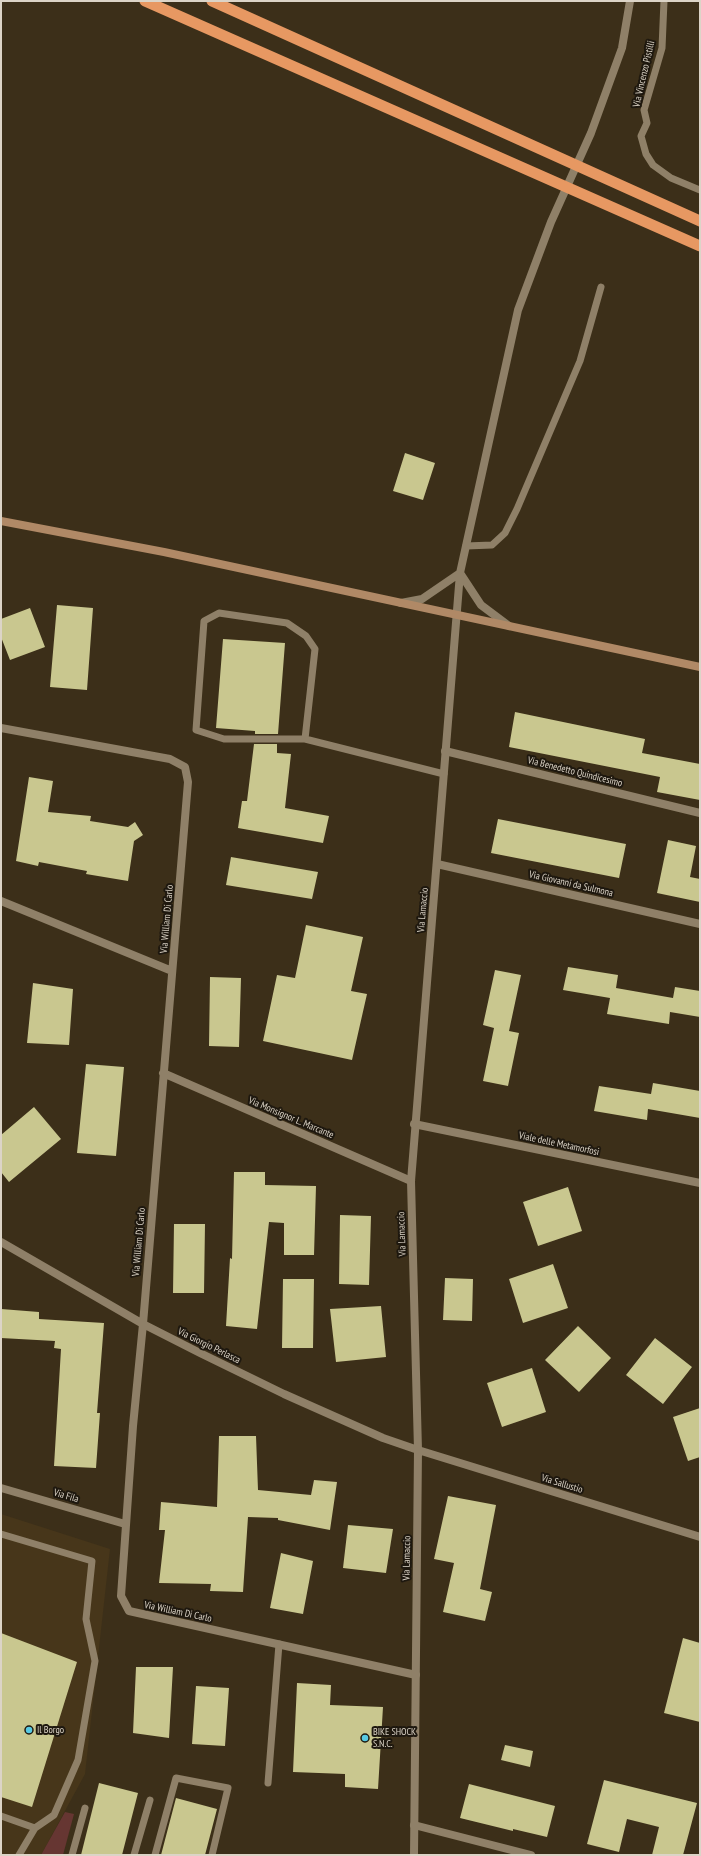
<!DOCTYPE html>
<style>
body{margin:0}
#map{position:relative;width:701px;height:1856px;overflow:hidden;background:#3c2f19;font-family:"PT Sans Narrow",sans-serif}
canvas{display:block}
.frame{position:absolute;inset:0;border:2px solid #dcd4c7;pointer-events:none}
</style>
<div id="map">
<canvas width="701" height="1856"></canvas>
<div class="frame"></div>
</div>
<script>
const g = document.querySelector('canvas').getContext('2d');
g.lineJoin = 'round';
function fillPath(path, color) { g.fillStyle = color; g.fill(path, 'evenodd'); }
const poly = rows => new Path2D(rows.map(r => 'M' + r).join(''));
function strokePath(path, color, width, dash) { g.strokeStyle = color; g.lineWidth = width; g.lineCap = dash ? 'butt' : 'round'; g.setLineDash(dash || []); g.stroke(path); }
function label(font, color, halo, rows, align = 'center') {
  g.font = font + ' "PT Sans Narrow",sans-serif'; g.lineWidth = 4; g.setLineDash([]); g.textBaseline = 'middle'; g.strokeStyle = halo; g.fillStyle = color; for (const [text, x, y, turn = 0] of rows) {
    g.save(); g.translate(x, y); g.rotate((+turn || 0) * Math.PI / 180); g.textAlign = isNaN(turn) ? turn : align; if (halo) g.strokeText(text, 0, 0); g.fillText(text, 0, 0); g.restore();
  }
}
const built = poly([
 [1,1514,110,1549,85,1774,41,1855,1,1855]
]);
const green = poly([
 [65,1812,74,1814,63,1855,41,1855]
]);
const building = poly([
 [405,453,435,463,423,500,393,491],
 [57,605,93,608,87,690,50,687],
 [30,608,45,647,10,660,1,637,1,619],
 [223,639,285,643,278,734,255,734,255,731,216,728],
 [515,712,645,739,642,753,700,764,700,800,657,792,660,777,509,747],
 [254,744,277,744,277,753,291,754,285,808,329,816,323,843,238,828,242,801,247,801],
 [29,777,53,781,48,812,91,816,90,821,128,827,135,822,143,835,134,841,128,881,86,874,87,871,39,862,38,866,16,861],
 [498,819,626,844,619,878,491,853],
 [668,840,696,846,690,877,700,879,700,902,657,893],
 [231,857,318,872,312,899,226,885],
 [306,925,363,937,351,991,367,994,352,1060,263,1041,277,975,295,978],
 [568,967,618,975,616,988,673,998,675,987,700,991,700,1017,670,1012,669,1024,607,1014,610,998,563,990],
 [495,970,521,975,509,1031,519,1033,508,1086,483,1081,494,1028,483,1025],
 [210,977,241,978,239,1047,209,1046],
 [33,983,73,989,69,1045,27,1043],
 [86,1064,124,1067,116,1156,77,1153],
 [653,1083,700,1091,700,1118,648,1109,647,1120,594,1111,599,1086,651,1094],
 [34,1107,61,1139,9,1182,1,1172,1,1135],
 [234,1172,265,1172,265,1185,316,1186,314,1255,284,1255,284,1223,269,1222,257,1329,226,1326,230,1258,232,1259],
 [568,1187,582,1231,538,1246,523,1202],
 [340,1215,371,1216,369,1285,339,1284],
 [174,1224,205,1224,204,1293,173,1293],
 [553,1264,568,1308,523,1323,509,1279],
 [445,1278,473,1279,472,1321,443,1320],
 [283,1279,314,1279,313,1348,282,1348],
 [381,1306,386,1357,336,1362,330,1309],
 [1,1309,39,1312,39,1319,104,1323,97,1413,100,1413,96,1468,54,1466,61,1349,54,1348,55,1341,1,1338],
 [578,1326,611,1358,579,1392,545,1360],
 [655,1338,692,1367,663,1404,626,1375],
 [532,1368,546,1412,502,1427,487,1383],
 [700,1408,700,1457,688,1461,673,1417],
 [219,1436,256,1436,258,1490,311,1495,314,1480,337,1482,330,1530,278,1520,278,1518,248,1517,243,1592,210,1591,211,1584,159,1583,165,1530,159,1530,161,1502,217,1507],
 [448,1496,496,1505,480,1589,492,1592,485,1621,443,1612,454,1563,434,1559],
 [348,1525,393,1529,386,1573,343,1568],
 [281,1553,313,1561,303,1614,270,1608],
 [1,1633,77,1662,32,1807,1,1797],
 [683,1638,700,1643,700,1722,664,1713],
 [136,1667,173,1667,169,1738,133,1733],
 [297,1683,331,1685,330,1705,383,1707,378,1789,345,1787,345,1774,293,1772],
 [196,1686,229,1688,225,1746,192,1744],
 [505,1745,533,1751,530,1767,501,1760],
 [604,1780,697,1803,683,1855,652,1855,659,1827,627,1819,619,1852,587,1844],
 [99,1783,138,1793,122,1855,81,1855],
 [469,1784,555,1806,547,1837,513,1829,513,1831,460,1818],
 [176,1798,217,1809,205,1855,161,1855]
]);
const service = poly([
 [664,1,662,48,644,110,647,123,641,136,646,154,653,165,671,178,700,190],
 [466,546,492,545,505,533,517,509,580,361,601,287],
 [305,739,224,739,196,730,204,621,219,613,287,623,306,636,315,649,305,739,444,774],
 [1,1534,92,1561,86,1619,95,1661,78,1760,54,1815,35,1828],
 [268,1783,279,1644],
 [1,1816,35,1828,19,1855],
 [72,1855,85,1808],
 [134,1855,150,1800],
 [155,1855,176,1778,228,1788,212,1855]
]);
const minor = poly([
 [1,728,170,759,185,767,188,782,143,1324,133,1426,121,1596,129,1611,416,1675],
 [445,751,700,813],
 [437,864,700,924],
 [1,901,172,971],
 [163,1073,411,1181],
 [414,1124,700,1183],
 [1,1242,143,1324,200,1353,284,1394,383,1438,418,1450],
 [1,1488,125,1524],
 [414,1825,531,1855]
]);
const tertiary = poly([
 [460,573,481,605,509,626],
 [401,603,422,599,460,573],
 [418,1450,700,1537],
 [414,1855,418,1450,411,1181,460,573,518,310,551,222,591,133,622,48,630,1]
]);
const secondary = poly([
 [1,521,164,552,700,667]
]);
const trunk = poly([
 [145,1,700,246],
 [212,1,700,221]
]);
const markers = [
 [29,1730,4,"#57c9e2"],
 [365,1738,4,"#57c9e2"]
];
const streetNames = [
 ["Via Vincenzo Pistilli",644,74,-77],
 ["Via Benedetto Quindicesimo",575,772,14],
 ["Via Giovanni da Sulmona",571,884,13],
 ["Via Lamaccio",423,910,-85],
 ["Via William Di Carlo",167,919,-85],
 ["Via Monsignor L. Marcante",291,1118,23],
 ["Viale delle Metamorfosi",559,1144,12],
 ["Via Lamaccio",402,1234,-92],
 ["Via William Di Carlo",139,1242,-85],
 ["Via Giorgio Perlasca",209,1346,26],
 ["Via Sallustio",562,1484,17],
 ["Via Fila",66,1496,16],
 ["Via Lamaccio",407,1558,-89],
 ["Via William Di Carlo",178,1612,12]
];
const poiNames = [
 ["Il Borgo",37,1730],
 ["BIKE SHOCK",373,1732],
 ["S.N.C.",373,1744]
];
fillPath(built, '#47361a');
fillPath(green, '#663632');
fillPath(building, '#c9c78f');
strokePath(service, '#8f8068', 7);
strokePath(minor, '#8f8068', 8);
strokePath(tertiary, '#8f8068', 8);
strokePath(secondary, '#b08966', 8);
strokePath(trunk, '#e79862', 11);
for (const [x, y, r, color] of markers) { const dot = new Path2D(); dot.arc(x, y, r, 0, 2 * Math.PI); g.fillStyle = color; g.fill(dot); strokePath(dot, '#1e180f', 1.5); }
label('10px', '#dcd4c7', '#1e180f', streetNames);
label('10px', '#dcd4c7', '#1e180f', poiNames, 'left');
</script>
